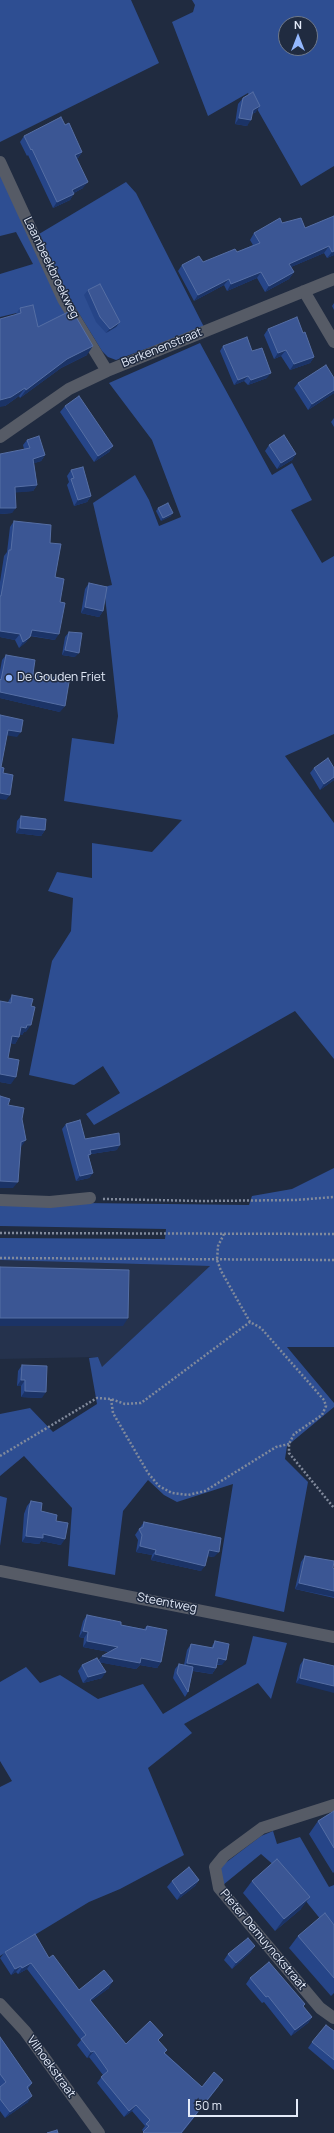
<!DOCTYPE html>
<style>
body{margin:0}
#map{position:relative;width:334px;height:2133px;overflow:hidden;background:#202b40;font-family:Manrope,sans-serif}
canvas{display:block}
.north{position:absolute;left:278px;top:16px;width:40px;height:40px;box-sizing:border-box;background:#202b40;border:1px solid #6e788a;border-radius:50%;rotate:0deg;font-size:11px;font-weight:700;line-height:16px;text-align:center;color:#e4ebf9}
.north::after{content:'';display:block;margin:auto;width:14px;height:18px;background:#93b7fd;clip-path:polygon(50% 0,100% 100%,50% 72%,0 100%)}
.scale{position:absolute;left:188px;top:2099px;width:110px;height:18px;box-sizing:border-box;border:2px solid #e4ebf9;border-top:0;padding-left:5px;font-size:12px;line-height:14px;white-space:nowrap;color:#e4ebf9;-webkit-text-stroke:3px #202b40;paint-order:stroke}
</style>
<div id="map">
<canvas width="334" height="2133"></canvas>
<div class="north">N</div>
<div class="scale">50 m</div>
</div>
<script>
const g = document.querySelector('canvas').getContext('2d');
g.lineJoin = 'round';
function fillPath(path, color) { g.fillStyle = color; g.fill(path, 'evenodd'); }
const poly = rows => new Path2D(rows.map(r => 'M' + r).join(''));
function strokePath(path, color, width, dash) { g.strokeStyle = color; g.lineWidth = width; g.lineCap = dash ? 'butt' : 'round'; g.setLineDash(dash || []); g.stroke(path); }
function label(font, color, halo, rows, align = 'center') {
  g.font = font + ' Manrope,sans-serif'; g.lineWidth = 3; g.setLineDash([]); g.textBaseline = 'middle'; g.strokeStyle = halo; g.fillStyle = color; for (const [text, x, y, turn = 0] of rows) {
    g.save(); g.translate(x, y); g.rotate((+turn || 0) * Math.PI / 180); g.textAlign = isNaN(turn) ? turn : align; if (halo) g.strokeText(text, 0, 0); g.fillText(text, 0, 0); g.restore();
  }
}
const built = poly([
 [0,1260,76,1262,210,1266,102,1368,98,1357,0,1359]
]);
const green = poly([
 [0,0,131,0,159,63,0,142],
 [192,0,334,0,334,166,301,186,248,93,208,116,172,22,193,12,195,5],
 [286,24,310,24,310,48,286,48],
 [0,173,67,314,36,329,29,310,0,317,0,274,33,264,16,232,0,236],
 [126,182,136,193,204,327,116,360,108,357,102,351,67,294,39,234],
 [200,343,272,475,292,463,312,500,291,510,322,563,334,556,334,734,285,756,334,823,334,1059,295,1011,94,1125,86,1114,120,1093,103,1066,74,1085,29,1075,52,961,71,931,73,898,48,891,57,872,92,878,92,843,152,852,182,820,64,801,72,738,114,744,118,716,104,587,112,585,93,503,135,475,149,500,159,526,181,517,152,440,109,383],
 [334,1168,334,1347,287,1347,334,1403,334,1407,287,1446,285,1459,308,1482,284,1612,215,1596,233,1484,177,1502,164,1495,148,1480,123,1511,115,1575,68,1566,72,1508,24,1456,0,1476,0,1414,30,1408,53,1432,97,1404,89,1358,98,1357,102,1367,210,1266,0,1260,0,1238,165,1239,166,1229,0,1226,0,1202,249,1205,252,1196,292,1189],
 [0,1496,7,1498,0,1546],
 [253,1636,287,1643,271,1699,258,1683,184,1724,192,1733,148,1768,184,1855,120,1889,89,1902,0,1956,0,1787,12,1781,0,1761,0,1682,26,1667,40,1683,60,1675,98,1699,143,1684,163,1714,246,1664],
 [273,1831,277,1844,300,1837,329,1887,334,1885,334,1936,284,1874,261,1854,223,1885,220,1870,224,1864,261,1836]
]);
const path = poly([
 [103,1199,203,1201,296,1200,334,1197],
 [0,1233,334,1234],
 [224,1234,218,1246,217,1260,221,1271,250,1322,261,1328,324,1400,326,1406,322,1415,294,1434,289,1444,289,1453,334,1508],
 [0,1258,334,1260],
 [111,1399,113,1413,148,1473,159,1486,172,1493,188,1495,205,1491,276,1447,289,1444],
 [0,1456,97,1398,111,1399,125,1404,141,1403,250,1322]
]);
const minor = poly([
 [0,162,63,299,107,371],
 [304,291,334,342],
 [0,437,69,389,107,371,334,279],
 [0,1200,50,1202,90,1198],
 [0,1571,334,1637],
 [334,1805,262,1828,224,1856,215,1867,219,1888,320,2008,334,2018],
 [0,2004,25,2031,99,2133]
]);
const wall = poly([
 [243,98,256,112,252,114,247,126,235,124,238,104],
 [65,125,82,152,78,158,76,159,83,188,74,193,70,200,53,208,28,155,27,156,20,142,24,136],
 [334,216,334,255,327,258,324,253,291,267,294,272,289,279,265,292,257,278,227,291,224,285,194,301,178,271,182,265,203,262,237,252,253,245,250,240,254,233,282,223,305,228],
 [88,290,120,322,116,327,106,333,96,322,84,295],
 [334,303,334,310,332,306],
 [20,308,38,327,87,355,61,368,20,398,19,396,5,406,16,314],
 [268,329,303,333,314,357,310,363,290,370,281,356,274,359,264,335],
 [223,346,252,351,267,378,248,385,244,381,234,385,220,351],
 [334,378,334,393,308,410,294,388,298,383],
 [65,406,113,446,109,452,94,462,60,412],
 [334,418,334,427,331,422],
 [27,440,45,455,41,461,34,463,37,485,33,491,15,492,12,513,0,514,24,449,23,445],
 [269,445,296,454,292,460,277,469,265,451],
 [71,470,91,496,87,502,74,506,67,485,69,482,67,476],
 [158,508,171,516,161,521,156,511],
 [14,521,50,543,60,602,55,640,30,636,26,642,19,648,15,640,0,637,0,582,4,556,7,552,10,527],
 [89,583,103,611,99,617,81,613,85,589],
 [69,632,75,657,62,655,65,637],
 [6,655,33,674,60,712,0,698,0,671,2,660],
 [314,768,334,780,320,790,310,773],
 [21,816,45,830,41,836,16,833,17,821],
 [12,995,26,1032,24,1032,22,1035,20,1034,19,1037,15,1044,11,1043,8,1058,11,1084,0,1082,8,1002],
 [66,1124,85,1139,117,1150,91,1154,89,1157,93,1173,89,1178,76,1181,62,1129],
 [22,1365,42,1398,21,1397,21,1386,17,1386,18,1371],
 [31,1501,41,1511,56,1521,61,1545,41,1541,39,1544,22,1542,24,1514,27,1506],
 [144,1522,214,1557,207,1556,201,1571,151,1560,152,1555,136,1552,138,1540,135,1535],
 [305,1556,333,1568,334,1598,295,1589,301,1562],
 [87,1615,121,1625,144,1629,147,1626,161,1662,157,1668,140,1665,136,1669,99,1662,102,1678,83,1683,78,1671,82,1665,98,1661,102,1656,109,1652,83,1647,84,1638,79,1637,83,1621],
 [215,1641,222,1665,217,1665,216,1668,212,1674,193,1671,188,1692,185,1697,173,1678,175,1669,179,1664,184,1665,187,1650,191,1644,211,1648],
 [304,1659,334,1666,296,1683,300,1665],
 [334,1811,334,1872,333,1873,309,1834,318,1821],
 [199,1880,195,1886,177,1900,167,1887,172,1881],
 [252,1881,301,1909,275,1931,243,1893],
 [334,1925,334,1993,331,1996,289,1948,298,1936],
 [5,1952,49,1958,79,1990,109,1988,91,2001,126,2044,159,2041,165,2053,202,2087,219,2086,182,2133,143,2133,144,2132,142,2130,145,2126,132,2111,124,2117,97,2083,103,2075,89,2057,87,2058,77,2045,81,2040,27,1969,18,1974,16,1972,11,1975,0,1958],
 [251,1952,232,1969,224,1960,228,1954],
 [250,1978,305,2004,303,2007,312,2017,308,2023,291,2036,264,2002,262,2003,246,1984],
 [334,2031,334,2070,308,2048,312,2042],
 [0,2037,32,2083,28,2089,28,2102,5,2118,0,2111]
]);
const shadedWall = poly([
 [260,106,256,112,248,115,253,110],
 [239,118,251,120,247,126,235,124],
 [82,152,78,158,70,161,75,155],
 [88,182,83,188,68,196,72,190],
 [74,194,70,200,53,208,57,202],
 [329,246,324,253,284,270,289,264],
 [334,251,334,255,327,258,332,252],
 [261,272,257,278,227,291,231,284],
 [294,272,289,279,265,292,269,286],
 [229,279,224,285,194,301,198,295],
 [120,322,116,327,106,333,110,329],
 [93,346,87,355,61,368,20,398,26,390,67,359],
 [286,350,281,356,274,359,278,353],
 [314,357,310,363,290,370,294,364],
 [271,373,267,378,248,385,251,380],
 [248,376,244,381,234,385,238,380],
 [25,388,19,396,5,406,0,407,0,400],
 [334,390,334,393,308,410,312,404],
 [113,446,109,452,94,462,98,456],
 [296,454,292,460,277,469,281,463],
 [45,455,41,461,29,465,33,459],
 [37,485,33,491,11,493,15,487],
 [91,496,87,502,74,506,78,500],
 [0,508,16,508,12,513,0,514],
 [173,513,171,516,161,521,163,518],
 [85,607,103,611,99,617,81,613],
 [32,630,59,634,55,640,28,635],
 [0,631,20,634,15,640,0,637],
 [30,637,26,642,19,648,23,642],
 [65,650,79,653,75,657,62,655],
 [0,692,65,706,60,712,0,698],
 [8,730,21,732,17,737,4,735],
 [334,777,334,780,320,790,324,784],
 [0,793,10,795,6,800,0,799],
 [20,828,45,830,41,836,16,833],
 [27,1025,31,1025,26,1032,24,1032,22,1035,16,1034,21,1027],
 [12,1036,19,1037,15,1044,8,1043],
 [0,1074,16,1077,11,1084,0,1082],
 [26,1140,21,1147,16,1148,21,1142],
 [120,1145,117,1150,91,1154,87,1159,90,1150],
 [93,1173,89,1178,76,1181,80,1176],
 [0,1181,18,1182,13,1188,0,1188],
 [0,1318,128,1318,123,1326,0,1326],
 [21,1380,25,1380,21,1386,17,1386],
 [25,1391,46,1392,42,1398,21,1397],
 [43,1534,65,1539,61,1545,41,1541,39,1544,22,1542,26,1536],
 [140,1546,156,1550,152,1555,136,1552],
 [209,1550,219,1552,214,1557,204,1555],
 [155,1554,205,1566,201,1571,151,1560],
 [299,1583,334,1591,334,1597,295,1589],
 [83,1631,88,1632,84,1638,79,1637],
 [87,1641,118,1647,114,1653,83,1647],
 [102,1656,141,1658,161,1662,157,1668,140,1665,136,1669,98,1662],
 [218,1658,226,1660,222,1665,214,1664],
 [187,1663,216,1668,212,1674,183,1669],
 [106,1672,102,1678,83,1683,88,1677],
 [300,1678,334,1686,334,1693,296,1683],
 [199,1880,195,1886,177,1900,181,1894],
 [310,1897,301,1909,275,1931,284,1919],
 [255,1946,251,1952,232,1969,236,1963],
 [31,1963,27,1969,18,1974,22,1968],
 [21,1966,16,1972,11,1975,15,1969],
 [113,1981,109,1988,85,2006,90,2000],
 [312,2017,308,2023,291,2036,295,2030],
 [94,2051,89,2057,87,2058,91,2052],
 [223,2080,182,2133,181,2133],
 [32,2096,28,2102,5,2118,10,2112],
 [136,2105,132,2111,124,2117,129,2111]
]);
const building = poly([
 [253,92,260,106,253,110,251,120,239,118,243,98,253,92],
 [61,117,65,125,69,123,82,152,75,155,88,182,72,190,74,194,57,202,32,149,31,150,24,136,61,117],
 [334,216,334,251,332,252,329,246,289,264,294,272,269,286,261,272,231,284,229,279,198,295,182,265,199,256,203,262,235,249,237,252,260,243,254,233,280,218,282,223,301,218,305,228,334,216],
 [100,284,120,322,110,329,100,317,88,290,100,284],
 [33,305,38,327,72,310,93,346,67,359,26,390,25,388,11,397,0,400,0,319,21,313,20,308,33,305],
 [297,317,303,333,305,332,314,357,294,364,286,350,278,353,268,329,297,317],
 [247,337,252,351,262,348,271,373,251,380,248,376,238,380,223,346,247,337],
 [326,365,334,378,334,390,312,404,298,383,326,365],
 [79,396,113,446,98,456,65,406,79,396],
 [284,435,296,454,281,463,269,445,284,435],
 [39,436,45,455,33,459,37,485,15,487,16,508,0,508,0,454,30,448,27,440,39,436],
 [83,467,91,496,78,500,71,479,74,478,71,470,83,467],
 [168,503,173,513,163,518,158,508,168,503],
 [14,521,51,525,50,543,61,544,55,577,64,579,60,602,65,603,59,634,32,630,30,637,23,642,20,634,0,631,0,596,1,596,9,550,11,550,14,521],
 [89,583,107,587,103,611,85,607,89,583],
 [69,632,82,633,79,653,65,650,69,632],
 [6,655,35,660,33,674,63,679,62,681,69,682,65,706,0,692,0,679,1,680,6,655],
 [0,715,23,720,21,732,8,730,1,767,4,768,3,773,13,775,10,795,0,793,0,715],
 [328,758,334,768,334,777,324,784,314,768,328,758],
 [21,816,46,819,45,830,20,828,21,816],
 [12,995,33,999,31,1006,35,1007,31,1025,27,1025,26,1028,21,1027,19,1037,12,1036,8,1058,19,1060,16,1077,0,1074,0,1001,11,1003,12,995],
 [0,1096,10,1099,8,1105,24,1108,22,1119,26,1140,21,1142,18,1182,0,1181,0,1096],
 [80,1120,85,1139,119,1133,120,1145,90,1150,91,1154,88,1155,93,1173,80,1176,66,1124,80,1120],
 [0,1267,129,1270,128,1318,0,1318,0,1267],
 [22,1365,47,1366,46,1392,25,1391,25,1380,21,1380,22,1365],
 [31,1501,42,1503,41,1511,57,1515,56,1521,68,1523,65,1539,43,1534,43,1538,26,1536,29,1508,31,1501],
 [144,1522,221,1538,219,1552,209,1550,205,1566,155,1554,156,1550,140,1546,142,1535,139,1529,143,1527,144,1522],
 [305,1556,334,1561,333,1568,334,1569,334,1591,299,1583,305,1556],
 [87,1615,121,1622,121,1625,146,1630,147,1626,167,1630,161,1662,141,1658,140,1663,102,1656,118,1647,87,1641,88,1632,83,1631,87,1615],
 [215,1641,229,1644,226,1660,218,1658,216,1668,187,1663,191,1644,213,1648,215,1641],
 [97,1658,106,1672,88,1677,82,1665,97,1658],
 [304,1659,334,1666,334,1686,300,1678,304,1659],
 [179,1664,193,1667,188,1692,177,1673,179,1664],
 [334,1811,334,1848,318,1821,334,1811],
 [277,1859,310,1897,284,1919,252,1881,277,1859],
 [189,1867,199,1880,181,1894,172,1881,189,1867],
 [325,1913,334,1925,334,1978,298,1936,325,1913],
 [35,1934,49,1958,53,1955,79,1990,104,1970,113,1981,90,2000,126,2044,150,2021,163,2035,158,2040,167,2050,164,2053,202,2087,214,2072,223,2080,181,2133,144,2133,143,2132,149,2126,146,2124,150,2120,136,2105,129,2111,101,2077,108,2071,94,2051,91,2052,81,2039,86,2035,31,1963,22,1968,21,1966,15,1969,5,1952,35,1934],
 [248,1938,255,1946,236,1963,228,1954,248,1938],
 [269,1962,305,2004,303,2006,312,2017,295,2030,268,1996,266,1997,250,1978,269,1962],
 [326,2025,334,2031,334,2060,312,2042,326,2025],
 [0,2037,32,2083,27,2087,32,2096,10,2112,0,2099,0,2087,6,2082,0,2074,0,2037],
 [57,2130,58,2133,47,2133,57,2130]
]);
const markers = [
 [9,678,4,"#93b7fd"]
];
const streetNames = [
 ["Laambeekbroekweg",51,268,64],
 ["Berkenenstraat",162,348,-22],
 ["Steentweg",167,1603,11],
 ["Pieter Demuynckstraat",263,1940,50],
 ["Vilhoekstraat",51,2067,54]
];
const poiNames = [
 ["De Gouden Friet",17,678]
];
fillPath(built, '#25324d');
fillPath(green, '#2e4e92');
strokePath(path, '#818a9c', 2.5, [2, 2]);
strokePath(minor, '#565b66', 12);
fillPath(wall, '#264588');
fillPath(shadedWall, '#1b3366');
fillPath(building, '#3b5694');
strokePath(building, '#556ea4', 1);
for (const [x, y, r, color] of markers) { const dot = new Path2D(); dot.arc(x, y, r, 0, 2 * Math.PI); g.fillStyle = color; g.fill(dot); strokePath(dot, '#202b40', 1.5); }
label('12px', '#e4ebf9', '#202b40', streetNames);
label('12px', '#e4ebf9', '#202b40', poiNames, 'left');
</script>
